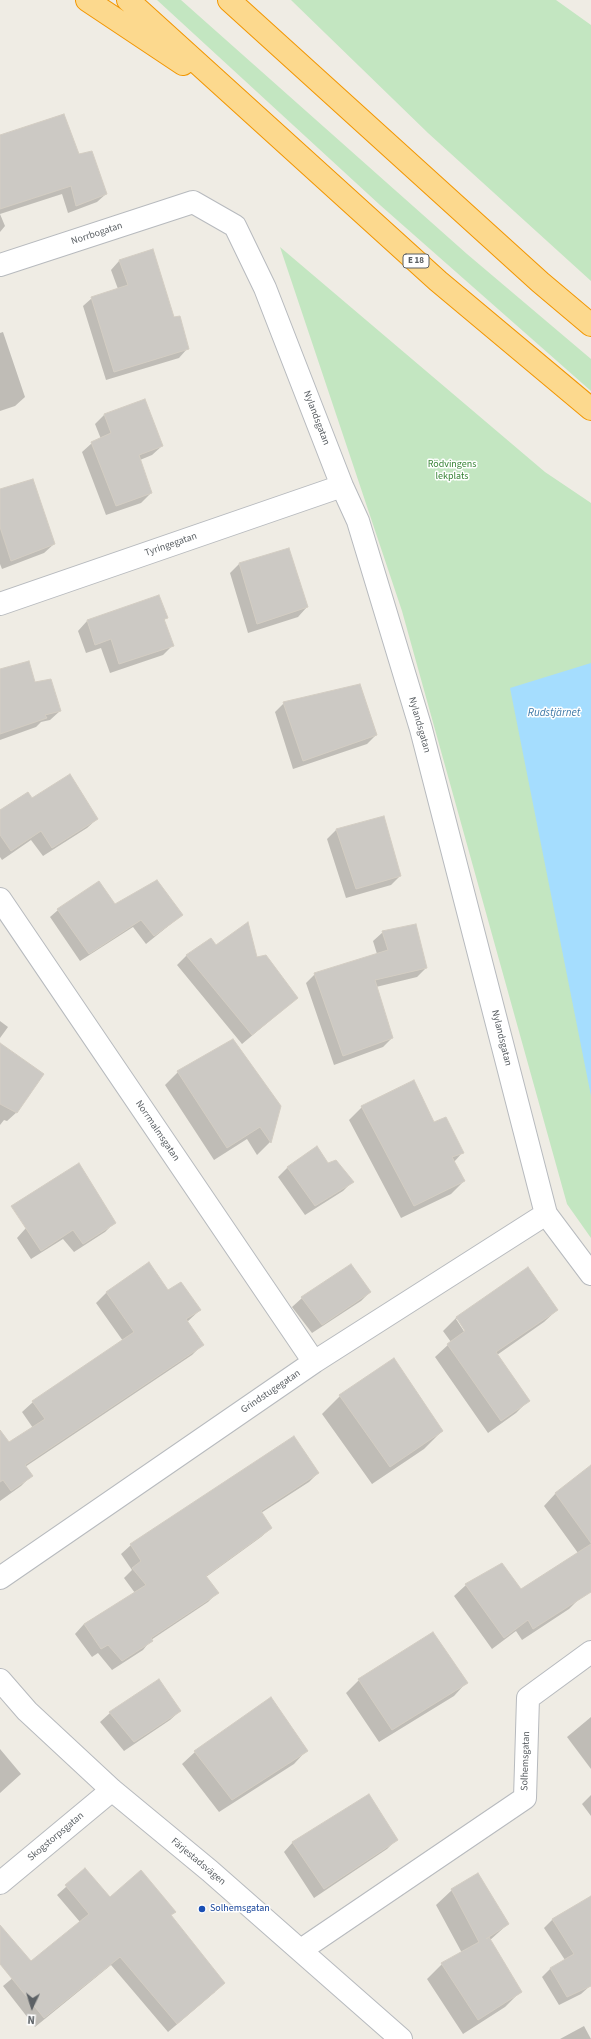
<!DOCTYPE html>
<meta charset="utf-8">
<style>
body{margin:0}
#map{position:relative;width:591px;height:2039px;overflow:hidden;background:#efece4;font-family:"Source Sans 3",sans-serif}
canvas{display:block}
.north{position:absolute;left:12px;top:1987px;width:40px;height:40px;-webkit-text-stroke:3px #fff;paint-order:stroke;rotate:184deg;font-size:11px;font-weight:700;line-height:16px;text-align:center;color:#5c6165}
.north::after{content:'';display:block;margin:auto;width:14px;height:18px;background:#5c6165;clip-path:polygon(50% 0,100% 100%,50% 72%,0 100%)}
</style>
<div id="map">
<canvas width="591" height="2039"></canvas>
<div class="north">N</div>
</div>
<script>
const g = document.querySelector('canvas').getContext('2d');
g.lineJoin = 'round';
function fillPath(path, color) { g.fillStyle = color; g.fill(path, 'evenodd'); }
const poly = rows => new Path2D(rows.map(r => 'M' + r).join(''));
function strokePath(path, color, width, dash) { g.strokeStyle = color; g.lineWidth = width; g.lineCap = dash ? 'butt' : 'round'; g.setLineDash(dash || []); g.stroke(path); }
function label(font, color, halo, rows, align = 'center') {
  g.font = font + ' "Source Sans 3",sans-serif'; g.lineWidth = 3; g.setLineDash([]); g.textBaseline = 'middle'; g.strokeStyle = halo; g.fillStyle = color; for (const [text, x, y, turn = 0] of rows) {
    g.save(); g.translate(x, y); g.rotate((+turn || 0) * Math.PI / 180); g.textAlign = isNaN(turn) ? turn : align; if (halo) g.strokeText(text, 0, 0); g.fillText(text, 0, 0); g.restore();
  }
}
const green = poly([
 [157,0,181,0,467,254,591,359,591,391,380,205],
 [291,0,556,0,591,25,591,281,428,133],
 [280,247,545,472,591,503,591,1238,567,1204,402,611]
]);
const water = poly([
 [591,663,591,1096,510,688]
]);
const shadow = poly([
 [0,136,78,155,106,194,97,202,68,213,62,194,0,214,5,226,0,232],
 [119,261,174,319,187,349,179,358,106,380,83,306,92,298,118,289,111,270],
 [3,332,25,397,15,406,0,411,0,333],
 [145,400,162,446,152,455,140,460,151,493,141,503,106,515,82,452,92,443,101,439,95,424,104,415],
 [0,490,54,544,44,553,2,569,0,564],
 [289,550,307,607,298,617,248,633,230,573,239,564],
 [159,597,166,618,164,621,172,646,163,655,110,673,101,648,86,653,78,631,87,621],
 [0,670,34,683,60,711,50,720,41,722,36,727,0,740],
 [284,703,376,735,367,744,293,769,275,712],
 [32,799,97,819,87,828,43,856,31,840,2,860,0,857,0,811],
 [336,830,400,876,391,885,346,898,327,839],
 [114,906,182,915,146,944,133,927,80,961,50,917,58,910],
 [383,932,426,968,417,977,376,987,392,1038,383,1047,334,1065,306,983,315,974,377,954,373,941],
 [210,940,216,947,256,959,297,998,242,1044,177,965,186,956],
 [0,1021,8,1027,0,1038],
 [0,1045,17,1112,7,1121,4,1120,0,1125],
 [178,1072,280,1106,270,1142,257,1155,247,1139,214,1160,165,1085],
 [362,1107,434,1123,462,1153,454,1162,464,1181,451,1194,401,1218,349,1120],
 [317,1147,327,1165,352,1182,343,1191,305,1215,278,1177,287,1168],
 [114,1223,105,1232,74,1252,63,1239,31,1259,17,1238,26,1228],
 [528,1268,557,1310,544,1322,497,1355,529,1400,516,1413,488,1433,435,1357,451,1342,443,1331,456,1318],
 [456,1319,458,1319,469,1334,467,1336],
 [107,1292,167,1292,200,1310,187,1322,202,1345,192,1355,25,1467,31,1476,21,1486,0,1501,0,1449,33,1428,22,1412,33,1402,123,1341,96,1303],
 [370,1292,361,1301,312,1333,292,1307,302,1298],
 [340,1396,442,1431,424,1449,372,1484,322,1414],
 [591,1467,591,1580,580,1598,569,1609,522,1640,516,1631,492,1649,454,1596,466,1585,502,1564,521,1590,578,1553,544,1506,555,1494],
 [318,1473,309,1482,261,1513,271,1528,261,1537,206,1577,217,1593,208,1602,151,1640,143,1650,112,1670,98,1653,92,1657,75,1634,84,1624,135,1593,124,1578,132,1570,121,1554,131,1545],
 [159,1680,180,1711,170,1720,124,1751,100,1722,110,1713],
 [359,1680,466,1683,454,1696,379,1742,346,1693],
 [591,1717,591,1769,567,1737],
 [0,1749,21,1774,0,1793],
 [306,1751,294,1764,219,1812,182,1764,195,1752],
 [591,1795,591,1816,582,1804],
 [396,1840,387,1849,314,1898,284,1852,293,1842],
 [85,1870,110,1899,170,1915,215,1992,168,2032,111,1965,35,2027,3,1986,80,1922,57,1895],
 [452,1890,508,1924,489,1941,520,1992,505,2007,463,2034,427,1979,442,1964,462,1953,436,1905],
 [591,1898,590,1986,581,1994,559,2005,542,1977,550,1969,565,1960,544,1928,552,1920],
 [584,2026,591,2039,560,2039]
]);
const building = poly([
 [64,114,79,154,92,151,107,194,76,206,71,186,0,209,0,135,64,114],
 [153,249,174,317,180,316,189,349,114,372,91,297,128,285,119,260,153,249],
 [145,399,163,446,139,455,152,493,116,506,91,442,111,433,104,414,145,399],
 [33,479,55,544,11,561,0,527,0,489,33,479],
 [289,548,308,607,257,624,239,563,289,548],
 [159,595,168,618,164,619,174,646,119,664,111,639,95,645,87,620,159,595],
 [29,661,35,682,51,679,61,711,45,715,47,718,0,734,0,669,29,661],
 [360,684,377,735,303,761,283,702,360,684],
 [70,774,98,819,52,848,41,831,11,851,0,835,0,810,28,792,32,798,70,774],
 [384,816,401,876,356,889,336,829,384,816],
 [157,880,183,915,154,936,141,920,89,954,57,909,99,881,115,904,157,880],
 [248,922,257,957,266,955,298,998,252,1035,186,955,211,938,216,945,248,922],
 [416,924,427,968,375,980,393,1038,343,1056,314,973,388,950,382,931,416,924],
 [233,1039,281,1106,271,1143,260,1127,227,1148,177,1071,233,1039],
 [0,1043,44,1074,17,1113,0,1104,0,1043],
 [414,1080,434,1122,446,1117,464,1153,452,1157,465,1181,414,1206,361,1106,414,1080],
 [317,1146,328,1163,336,1160,354,1182,315,1206,287,1167,317,1146],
 [79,1163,116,1223,83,1244,73,1230,41,1251,11,1206,79,1163],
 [149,1262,168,1290,181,1282,201,1310,186,1319,204,1345,25,1465,33,1476,11,1491,3,1480,0,1482,0,1430,9,1442,45,1419,32,1401,134,1332,106,1292,149,1262],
 [351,1264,371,1292,322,1325,301,1297,351,1264],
 [528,1267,558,1310,496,1352,530,1401,501,1421,447,1344,465,1331,456,1317,528,1267],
 [394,1358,443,1431,390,1467,339,1395,394,1358],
 [294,1436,319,1473,261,1511,272,1528,206,1576,219,1593,151,1638,153,1641,122,1661,108,1645,101,1649,84,1624,146,1585,132,1568,141,1561,130,1544,294,1436],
 [591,1465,591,1543,555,1493,591,1465],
 [591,1544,591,1592,533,1629,528,1620,504,1638,465,1584,502,1563,521,1589,591,1544],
 [433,1632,468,1683,392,1730,358,1679,433,1632],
 [159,1679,181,1711,134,1742,109,1712,159,1679],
 [271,1697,308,1751,232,1800,194,1751,271,1697],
 [369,1794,398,1840,324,1889,292,1842,369,1794],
 [85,1868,110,1897,141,1870,176,1912,171,1915,225,1983,177,2024,120,1957,44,2018,0,1964,0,1925,31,1961,89,1914,65,1885,85,1868],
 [478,1873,509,1924,486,1939,489,1937,522,1992,478,2020,441,1963,479,1942,451,1889,478,1873],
 [591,1896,591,1986,567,1997,550,1968,574,1954,552,1919,591,1896]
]);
const street = poly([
 [0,265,193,202,235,226,265,288,342,486,358,521,421,729,546,1214,591,1274],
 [0,604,342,486],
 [0,899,314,1362],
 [0,1578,314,1362,546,1214],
 [0,1680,27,1711,112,1790,210,1871,401,2039],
 [0,1883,112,1790],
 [301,1950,525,1798,528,1698,591,1652]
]);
const highway = poly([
 [87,0,183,64],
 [128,0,438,281,591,409],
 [229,0,540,282,591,325]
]);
const markers = [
 [202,1909,4,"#1a4fb4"]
];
const shields = [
 [416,261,26]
];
const shieldNames = [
 ["E 18",416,261]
];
const streetNames = [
 ["Norrbogatan",97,234,-18],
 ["Nylandsgatan",316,418,69],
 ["Tyringegatan",171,545,-19],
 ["Nylandsgatan",419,725,74],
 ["Nylandsgatan",501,1038,76],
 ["Norrmalmsgatan",157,1131,56],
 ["Grindstugegatan",271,1392,-34],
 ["Solhemsgatan",526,1761,-88],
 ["Skogstorpsgatan",56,1837,-40],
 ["Färjestadsvägen",198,1862,40]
];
const parkNames = [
 ["Rödvingens",452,465],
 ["lekplats",452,477]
];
const transitNames = [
 ["Solhemsgatan",210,1909]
];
const waterNames = [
 ["Rudstjärnet",554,714]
];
fillPath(green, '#c3e6c1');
fillPath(water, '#a5ddfe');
fillPath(shadow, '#0003');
fillPath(building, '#ccc9c4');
strokePath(building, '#d3cdc3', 1);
strokePath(street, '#b7babe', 24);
strokePath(highway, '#f29601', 24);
strokePath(street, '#fff', 22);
strokePath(highway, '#fcd98e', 22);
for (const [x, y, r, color] of markers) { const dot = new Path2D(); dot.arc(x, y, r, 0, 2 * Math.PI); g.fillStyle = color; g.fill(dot); strokePath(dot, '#fff', 1.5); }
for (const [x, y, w] of shields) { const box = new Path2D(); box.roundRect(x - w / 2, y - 7, w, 14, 3); g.fillStyle = '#fff'; g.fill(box); strokePath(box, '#5c6165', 1); }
label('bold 9px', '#5c6165', null, shieldNames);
label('10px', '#5c6165', '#fff', streetNames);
label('10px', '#378335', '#fff', parkNames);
label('10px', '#164399', '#fff', transitNames, 'left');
label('italic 11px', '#3e79a8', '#fff', waterNames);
</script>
